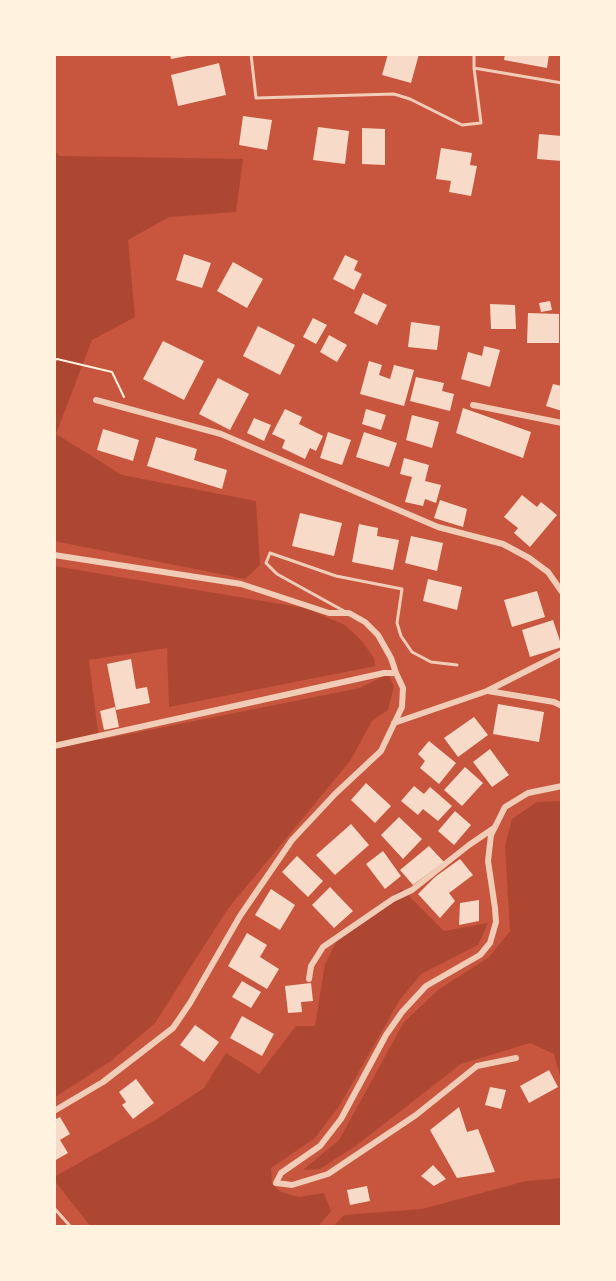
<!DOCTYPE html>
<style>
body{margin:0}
#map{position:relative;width:616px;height:1281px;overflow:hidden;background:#c8553d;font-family:"Roboto Condensed",sans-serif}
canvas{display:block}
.frame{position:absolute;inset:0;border:56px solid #fff3e0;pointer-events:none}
</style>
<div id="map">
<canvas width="616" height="1281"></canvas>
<div class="frame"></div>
</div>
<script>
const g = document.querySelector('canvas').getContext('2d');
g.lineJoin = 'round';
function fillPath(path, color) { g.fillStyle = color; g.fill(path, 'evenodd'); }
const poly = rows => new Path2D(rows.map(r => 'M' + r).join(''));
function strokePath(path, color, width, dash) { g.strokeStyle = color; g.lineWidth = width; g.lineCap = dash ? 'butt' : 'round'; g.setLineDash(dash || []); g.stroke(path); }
const green = poly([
 [54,150,60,156,243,159,236,212,169,217,128,240,135,317,92,340,56,434,122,475,256,501,260,565,245,579,54,541],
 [54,566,305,608,345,625,361,640,374,658,375,666,169,707,167,648,89,660,99,740,360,688,388,674,394,686,388,710,372,721,350,761,227,910,155,1023,111,1061,54,1098],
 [562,801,562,1084,554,1054,530,1043,461,1064,357,1145,320,1169,303,1170,339,1140,404,1022,438,990,489,957,510,931,505,846,512,819,537,802],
 [402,889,444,931,488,923,478,945,421,974,399,1001,340,1105,315,1138,271,1168,272,1184,281,1192,299,1197,324,1193,331,1211,318,1227,91,1227,54,1180,54,1177,152,1122,204,1088,226,1053,259,1074,296,1026,315,1026,325,964,341,932],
 [562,1178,562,1227,333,1227,344,1215,422,1209,526,1181]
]);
const building = poly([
 [170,54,193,54,193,55,171,59],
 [388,54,419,54,411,83,382,75],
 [505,54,549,54,547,68,504,60],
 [219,63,226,95,178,106,171,75],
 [243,116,272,120,267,150,239,145],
 [318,127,349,131,345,164,313,160],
 [362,128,385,129,385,165,362,164],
 [539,134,562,136,562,161,537,159],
 [441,148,472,153,470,165,477,166,471,196,449,192,451,181,436,179],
 [184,254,211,263,202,288,176,280],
 [345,255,358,261,354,270,362,274,354,290,333,279],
 [233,262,263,279,247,308,217,291],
 [363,293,387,305,377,325,354,313],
 [550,301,552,310,541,312,539,303],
 [490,304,515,305,516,329,491,329],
 [528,313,559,314,559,343,527,343],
 [313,318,327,325,316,344,303,337],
 [411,322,440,326,437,350,408,347],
 [258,326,295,345,280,375,243,356],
 [329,335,347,345,337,362,320,352],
 [163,341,204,361,184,400,143,379],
 [484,346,500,350,490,387,461,379,468,352,482,356],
 [369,361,382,365,379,375,390,379,394,365,414,370,404,406,360,394],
 [416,377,444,383,442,391,454,394,450,411,410,401],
 [218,378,249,394,230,430,199,414],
 [553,384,562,386,562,411,546,406],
 [463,408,531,432,523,458,456,433],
 [285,409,302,417,299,424,323,436,316,451,310,448,305,459,282,448,285,440,272,434],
 [366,409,386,415,381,430,362,424],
 [412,415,439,422,432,448,406,440],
 [254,418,271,425,264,441,247,433],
 [103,429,139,440,133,461,97,450],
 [328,432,351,440,342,465,320,458],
 [364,432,397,443,389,467,356,457],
 [156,437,197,449,194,460,227,470,222,489,147,466],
 [404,458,429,465,425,481,441,485,436,503,425,499,423,506,405,502,412,477,400,474],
 [522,495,537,507,541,502,557,515,530,547,514,533,518,528,504,517],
 [440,500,467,509,463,527,434,518],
 [300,513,342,523,334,556,292,546],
 [359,524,378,528,377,536,399,540,393,570,352,562],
 [411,536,443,543,437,571,405,563],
 [428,579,462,587,457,610,423,601],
 [537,591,545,617,512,627,504,600],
 [553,620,562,647,530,657,522,630],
 [131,659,136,689,147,687,150,703,116,710,107,664],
 [498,704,544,712,539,742,493,734],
 [115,707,119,727,104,730,100,711],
 [474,717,488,735,458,757,444,738],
 [429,741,456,763,439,784,420,768,425,761,418,754],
 [490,749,509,775,492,787,473,762],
 [465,767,483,783,462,806,444,790],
 [366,783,391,806,375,823,351,800],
 [414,786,424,794,430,787,452,806,438,821,423,809,418,815,401,801],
 [455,811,471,825,454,845,438,831],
 [399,817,422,839,403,859,381,835],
 [351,824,369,845,335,875,316,855],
 [429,846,444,862,413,885,400,870],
 [383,851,401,876,385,889,366,864],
 [297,856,323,881,308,897,282,872],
 [460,859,473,875,449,893,455,901,440,918,418,894,435,877],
 [330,887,353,911,334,928,312,905],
 [271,889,295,905,280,930,255,915],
 [479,900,479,921,459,925,460,903],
 [247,933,267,945,260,957,279,969,267,989,228,966],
 [242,981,261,992,251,1008,232,997],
 [311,983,313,1001,301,1002,302,1012,288,1013,285,986],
 [242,1016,274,1034,262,1056,230,1038],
 [195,1025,219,1042,204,1062,180,1045],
 [549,1070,558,1087,529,1103,520,1086],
 [136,1079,154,1103,133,1119,122,1105,126,1102,119,1092],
 [490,1087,506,1090,501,1109,485,1105],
 [459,1107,467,1132,478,1129,495,1172,457,1178,430,1130],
 [60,1117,70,1134,60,1140,68,1153,54,1161,54,1120],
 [433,1165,446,1179,434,1186,421,1176],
 [367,1186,370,1201,350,1205,347,1190]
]);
const path = poly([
 [54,361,57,359,112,372,124,397]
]);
const service = poly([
 [251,54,256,98,394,94,410,99,462,125,481,123,474,68,474,54],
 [474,68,562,83],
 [344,611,277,574,266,563,270,553,336,576,402,589,397,623,401,636,412,652,431,662,457,665],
 [54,1208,71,1227]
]);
const minor = poly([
 [96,400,221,434,438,527,503,544,529,558,548,572,562,592],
 [473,405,562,423],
 [54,555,241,584,329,613,349,613,365,622,378,635,391,658,396,673],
 [488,691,554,702,562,706],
 [394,723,487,691,562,653],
 [54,746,384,673,396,673,403,688,402,707,381,751,335,794,292,840,240,916,190,1003,173,1028,103,1082,54,1111],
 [309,979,311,966,323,947,393,899,412,890,469,845,494,828],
 [516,1058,477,1066,416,1115,328,1174,292,1185,276,1183,281,1173,320,1146,341,1119,386,1035,402,1012,426,986,480,955,490,943,496,922,495,908,488,861,491,835,505,807,528,793,562,786]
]);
fillPath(green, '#ae4732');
fillPath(building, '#f7dbc8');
strokePath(path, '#fff3e0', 2);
strokePath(service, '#f1ccb7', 3);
strokePath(minor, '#f1ccb7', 6);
</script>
